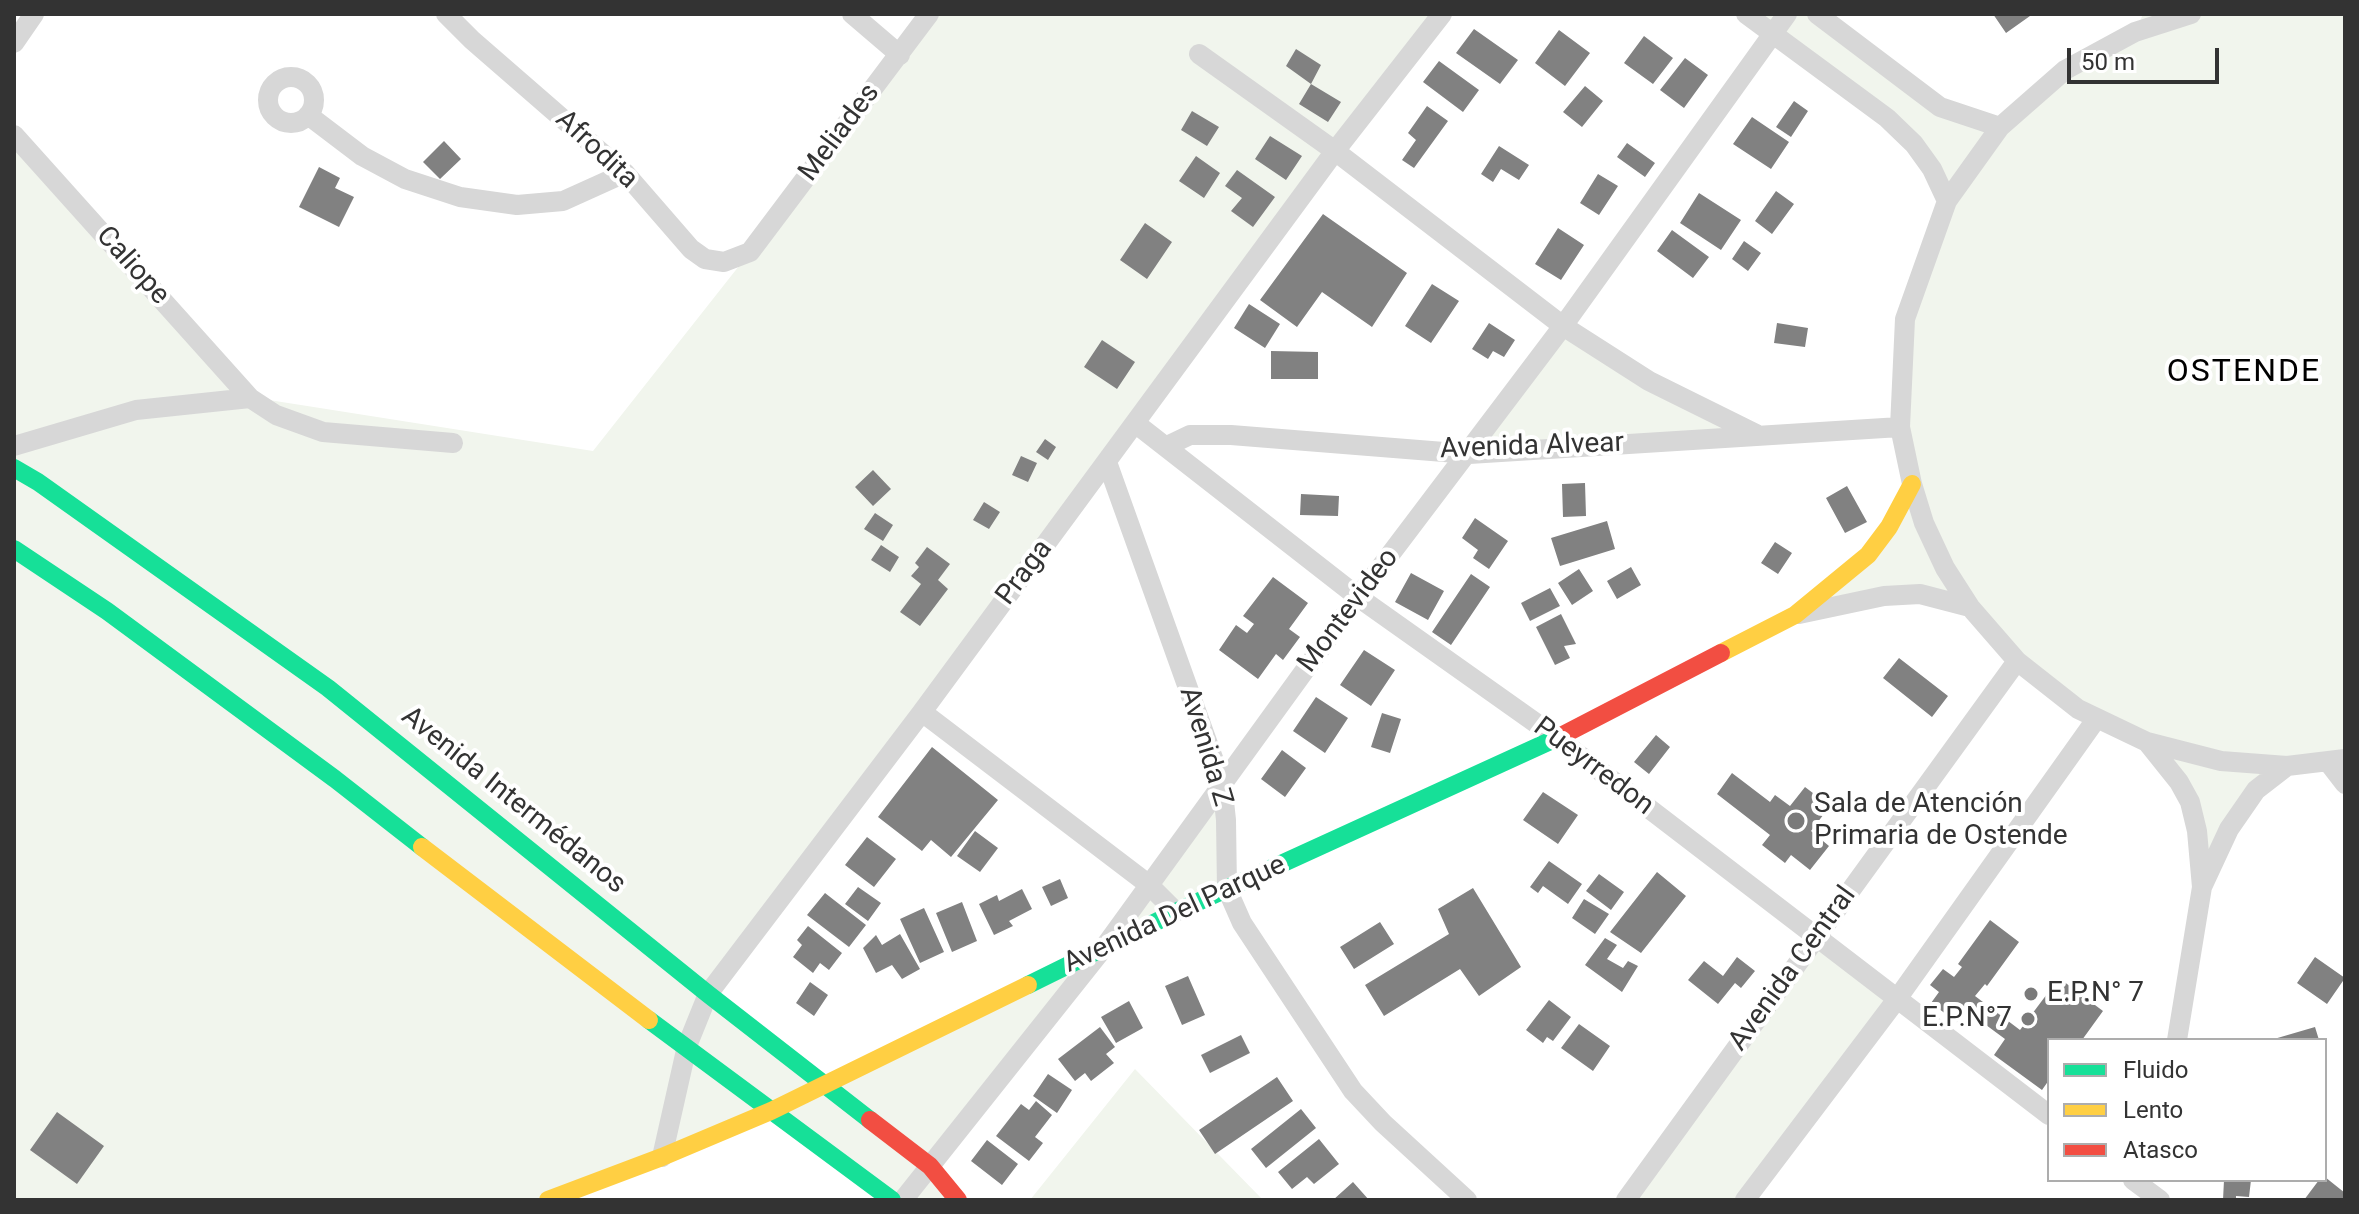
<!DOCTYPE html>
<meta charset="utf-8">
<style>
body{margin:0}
#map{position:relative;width:2359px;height:1214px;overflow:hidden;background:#fff;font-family:Roboto,sans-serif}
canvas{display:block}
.frame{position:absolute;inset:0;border:16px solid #333;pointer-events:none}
.legend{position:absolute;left:2047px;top:1038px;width:280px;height:144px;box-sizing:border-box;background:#fff;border:2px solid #adadad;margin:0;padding:10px 14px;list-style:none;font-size:24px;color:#333}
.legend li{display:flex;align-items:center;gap:16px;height:40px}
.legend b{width:40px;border:2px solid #adadad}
.scale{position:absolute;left:2067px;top:48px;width:152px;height:36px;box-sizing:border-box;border:4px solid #333;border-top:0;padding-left:10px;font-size:24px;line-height:28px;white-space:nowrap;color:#333;-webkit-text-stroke:6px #fff;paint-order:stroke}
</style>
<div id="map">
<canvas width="2359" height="1214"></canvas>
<div class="frame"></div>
<ul class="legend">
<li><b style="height:10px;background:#16e098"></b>Fluido</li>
<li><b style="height:10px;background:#ffcf43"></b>Lento</li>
<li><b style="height:10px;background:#f24e42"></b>Atasco</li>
</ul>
<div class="scale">50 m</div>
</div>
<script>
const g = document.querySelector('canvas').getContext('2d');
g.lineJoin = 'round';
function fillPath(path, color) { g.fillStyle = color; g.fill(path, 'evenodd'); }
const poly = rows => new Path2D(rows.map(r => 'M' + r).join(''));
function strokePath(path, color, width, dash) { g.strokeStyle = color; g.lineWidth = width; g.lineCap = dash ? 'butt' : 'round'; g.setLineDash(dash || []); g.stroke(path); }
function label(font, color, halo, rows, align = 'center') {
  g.font = font + ' Roboto,sans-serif'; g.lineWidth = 8; g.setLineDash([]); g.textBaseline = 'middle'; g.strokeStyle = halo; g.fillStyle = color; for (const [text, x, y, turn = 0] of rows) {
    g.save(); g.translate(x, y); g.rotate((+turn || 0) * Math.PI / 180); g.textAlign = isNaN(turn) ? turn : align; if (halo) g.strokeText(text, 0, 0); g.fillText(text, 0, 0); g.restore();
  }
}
const green = poly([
 [930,14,1442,14,708,994,823,1084,1105,946,1222,783,1227,889,1105,946,930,1166,958,1200,894,1200,771,1111,548,1200,14,1200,14,135,250,397,593,451,750,252],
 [1743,14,1817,14,1916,90,2000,127,2135,33,2143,14,2345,14,2345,784,2328,762,2287,766,2256,790,2202,887,2197,831,2147,742,2049,687,1970,607,1920,594,1795,615,1868,555,1912,484,1900,427,1905,319,1947,201,1914,144],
 [1563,326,1757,435,1469,454],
 [1816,937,1897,999,1745,1200,1626,1200],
 [1135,1069,1263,1200,1030,1200]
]);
const building = poly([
 [1993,14,2029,14,2030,16,2006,33],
 [1474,29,1518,60,1500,84,1456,53],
 [1559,30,1590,53,1565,86,1535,63],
 [1644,36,1673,58,1653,84,1624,63],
 [1296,49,1321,65,1311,84,1286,66],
 [1685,58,1708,75,1684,108,1660,90],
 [1439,61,1479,90,1463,112,1423,82],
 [1311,84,1341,102,1328,122,1299,104],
 [1585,86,1603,101,1582,127,1563,112],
 [1794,101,1808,111,1791,137,1776,127],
 [1427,106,1448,121,1414,168,1402,160,1416,140,1408,133],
 [1192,111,1219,127,1207,146,1181,130],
 [1752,117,1789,142,1771,169,1733,144],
 [1270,136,1302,156,1286,180,1255,159],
 [444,141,461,159,440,179,423,162],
 [1627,143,1655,163,1645,177,1617,157],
 [1499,146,1529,165,1519,180,1501,169,1493,182,1481,174],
 [1196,156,1220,173,1204,198,1179,181],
 [319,167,340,178,335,188,354,197,339,227,299,207],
 [1237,170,1275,197,1253,227,1231,211,1242,198,1225,186],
 [1598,174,1618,186,1599,215,1580,203],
 [1776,191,1794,204,1772,234,1755,221],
 [1699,193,1741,220,1721,250,1680,223],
 [1323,214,1407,273,1372,327,1322,292,1297,327,1260,300],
 [1145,223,1172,242,1147,279,1120,260],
 [1558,228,1584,245,1561,280,1535,264],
 [1672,230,1709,257,1693,278,1657,251],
 [1744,241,1761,253,1748,271,1732,259],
 [1432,284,1459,301,1431,343,1405,326],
 [1249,304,1280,324,1265,348,1234,328],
 [1489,323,1515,340,1504,357,1493,351,1488,359,1472,349],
 [1777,323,1808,328,1805,347,1774,343],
 [1102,340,1135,362,1117,389,1084,367],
 [1271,351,1318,352,1318,379,1271,379],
 [1045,439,1056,447,1048,460,1036,452],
 [1021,456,1037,463,1028,482,1012,475],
 [873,470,891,489,873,506,855,487],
 [1585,483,1586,516,1563,517,1562,484],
 [1847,486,1867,522,1845,533,1826,498],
 [1301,494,1339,496,1338,516,1300,515],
 [984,502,1000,512,989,529,973,520],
 [875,513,893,525,883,541,864,529],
 [1475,518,1508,541,1489,569,1473,558,1478,550,1462,538],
 [1607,521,1615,549,1560,566,1551,538],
 [1775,542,1792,553,1778,574,1761,563],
 [881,545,899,557,890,572,871,560],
 [927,547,950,564,938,580,948,589,920,626,900,612,921,584,911,576,919,567,915,563],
 [1631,567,1641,585,1617,599,1607,581],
 [1579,569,1593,591,1572,605,1558,583],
 [1411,573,1444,591,1428,620,1395,602],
 [1471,574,1490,587,1451,645,1432,632],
 [1273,577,1308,603,1289,629,1300,637,1283,660,1276,654,1258,679,1219,650,1236,625,1247,633,1254,624,1243,616],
 [1550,588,1560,606,1530,621,1521,603],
 [1561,614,1576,644,1564,646,1570,658,1555,665,1536,627],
 [1364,650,1395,670,1371,706,1340,685],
 [1899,658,1948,696,1932,717,1883,678],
 [1316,697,1348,718,1325,753,1293,731],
 [1382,713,1401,719,1390,753,1371,747],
 [1656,735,1670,747,1649,774,1634,762],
 [932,747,998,800,951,857,931,840,922,851,878,817],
 [1282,750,1306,768,1285,797,1261,779],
 [1732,773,1770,802,1775,795,1790,806,1805,787,1830,806,1811,831,1829,846,1810,870,1791,855,1785,863,1762,845,1770,835,1717,794],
 [1543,792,1578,815,1558,844,1523,820],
 [975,831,998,848,980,872,957,856],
 [867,837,896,859,874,887,845,865],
 [1549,861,1582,884,1568,904,1543,886,1538,893,1530,887],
 [1657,872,1686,896,1641,953,1610,932],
 [1599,874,1624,892,1611,910,1586,891],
 [1060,879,1068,898,1051,906,1042,887],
 [858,887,881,903,868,921,845,904],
 [1473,888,1521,967,1479,996,1460,969,1384,1016,1365,985,1449,934,1438,909],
 [1022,889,1032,909,1009,921,1013,926,994,935,979,904,997,895,999,901],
 [825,893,866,925,849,947,807,915],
 [1584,899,1609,914,1595,934,1572,918],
 [962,902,977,941,952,952,936,913],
 [924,908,944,952,920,963,900,919],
 [1990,920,2019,942,1987,986,1985,984,1975,996,2020,1030,2059,978,2103,1011,2082,1040,2049,1040,2049,1080,2042,1090,1994,1055,2005,1039,1967,1011,1958,1023,1931,1003,1939,992,1930,985,1943,969,1954,977,1962,967,1958,964],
 [1380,922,1394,944,1354,969,1340,947],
 [808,926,842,953,829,970,820,963,813,973,793,957,802,945,797,940],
 [900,934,920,969,902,979,892,965,876,973,863,948,876,935,882,945],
 [1605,938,1617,945,1607,959,1623,968,1628,961,1638,966,1622,992,1585,965],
 [1737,957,1755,971,1741,988,1735,983,1718,1004,1688,980,1704,961,1723,976],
 [2315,957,2345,978,2327,1004,2297,983],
 [1188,976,1205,1015,1182,1025,1165,986],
 [810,982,828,995,814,1016,796,1003],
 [1549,1000,1571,1017,1553,1041,1547,1037,1543,1043,1526,1030],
 [1129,1001,1143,1028,1116,1043,1101,1017],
 [1579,1024,1610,1046,1593,1071,1561,1048],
 [1100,1027,1115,1047,1106,1054,1114,1063,1091,1081,1085,1073,1075,1081,1058,1059],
 [2315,1027,2319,1040,2274,1040,2274,1039],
 [1241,1035,1250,1053,1210,1073,1201,1055],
 [1048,1074,1072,1090,1057,1113,1033,1096],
 [1277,1077,1293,1101,1215,1154,1199,1130],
 [1036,1101,1052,1115,1035,1137,1043,1143,1029,1161,996,1136,1021,1104,1029,1110],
 [1301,1109,1316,1128,1266,1168,1251,1149],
 [57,1112,104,1146,77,1184,30,1150],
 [1319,1139,1339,1164,1314,1184,1307,1177,1292,1189,1278,1172],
 [987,1140,1018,1164,1002,1185,971,1161],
 [2325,1177,2345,1193,2342,1200,2304,1200,2319,1180,2325,1180],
 [2224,1180,2251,1180,2249,1197,2236,1196,2236,1200,2223,1200],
 [1353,1182,1369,1200,1333,1200]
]);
const street = poly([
 [446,14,472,40,625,173,691,249,705,259,724,262,750,252,929,14],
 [852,14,900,55],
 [1746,14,1887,118,1914,144,1932,169,1947,201],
 [1817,14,1940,107,2000,127],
 [2191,14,2135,32,2065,70,2000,127,1947,201,1905,319,1900,427,1912,484,1924,523,1945,568,1970,607,2017,661,2078,709,2147,742,2221,761,2287,766,2345,759],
 [14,43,34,14],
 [1199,54,1335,151,1563,326,1649,381,1756,434],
 '268 100a23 23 0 1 1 46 0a23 23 0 1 1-46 0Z',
 [308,115,362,156,405,179,460,197,517,205,563,201,625,173],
 [14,135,250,398,276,415,323,432,453,443],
 [1135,423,1358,597,1557,738,2049,1115],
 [14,446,136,410,250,398],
 [1167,446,1190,435,1231,435,1469,454,1900,427],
 [1107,462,1222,783,1226,820,1227,889,1242,923,1353,1091,1383,1123,1467,1200],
 [1799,614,1884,596,1920,594,1970,607],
 [922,712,1148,884,1176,912],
 [2147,742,2179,782,2190,802,2197,831,2202,887,2177,1040],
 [2328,762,2345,784],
 [2202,887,2229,829,2256,790,2287,766],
 [662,1157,687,1046,708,994,922,712,1335,151,1442,14],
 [2133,1180,2160,1200],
 [903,1200,1105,946,1358,597,1563,326,1787,14],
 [1626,1200,2017,661],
 [1745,1200,1897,999,2097,718]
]);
const fast = poly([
 [14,468,38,482,328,688,708,994,870,1120],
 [14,549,107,611,335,779,422,847],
 [1028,985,1176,912,1559,737],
 [649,1020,892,1200]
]);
const slow = poly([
 [1721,653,1795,615,1868,555,1889,527,1912,484],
 [422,847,649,1020],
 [548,1200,662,1157,771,1111,1028,985]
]);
const jam = poly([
 [1559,737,1721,653],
 [870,1120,930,1166,958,1200]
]);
const markers = [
 [1796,821,10,"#7a7a7a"],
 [2031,994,8,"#7a7a7a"],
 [2028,1019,8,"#7a7a7a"]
];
const streetNames = [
 ["Meliades",840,133,-53],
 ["Afrodita",596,150,43],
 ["Caliope",132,266,48],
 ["Avenida Alvear",1532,447,-2],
 ["Praga",1025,573,-53],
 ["Montevideo",1349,611,-53],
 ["Avenida Z",1205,747,73],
 ["Pueyrredon",1593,767,37],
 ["Avenida Intermédanos",513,801,39],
 ["Avenida Del Parque",1175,915,-25],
 ["Avenida Central",1793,969,-54]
];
const poiNames = [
 ["Sala de Atención",1814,805],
 ["Primaria de Ostende",1814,837],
 ["E.P.N° 7",2047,994],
 ["E.P.N°7",2012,1019,"right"]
];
const quarterNames = [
 ["OSTENDE",2244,373]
];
fillPath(green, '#f1f5ed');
fillPath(building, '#818181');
strokePath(street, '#d7d7d7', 20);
strokePath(fast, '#16e098', 18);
strokePath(slow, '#ffcf43', 18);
strokePath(jam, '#f24e42', 18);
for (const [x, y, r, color] of markers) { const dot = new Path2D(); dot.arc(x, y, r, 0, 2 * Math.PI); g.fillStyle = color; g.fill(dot); strokePath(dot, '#fff', 3); }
label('28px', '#333', '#fff', streetNames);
label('28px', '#333', '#fff', poiNames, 'left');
g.letterSpacing = '2px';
label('32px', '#000', '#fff', quarterNames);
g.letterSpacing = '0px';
</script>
